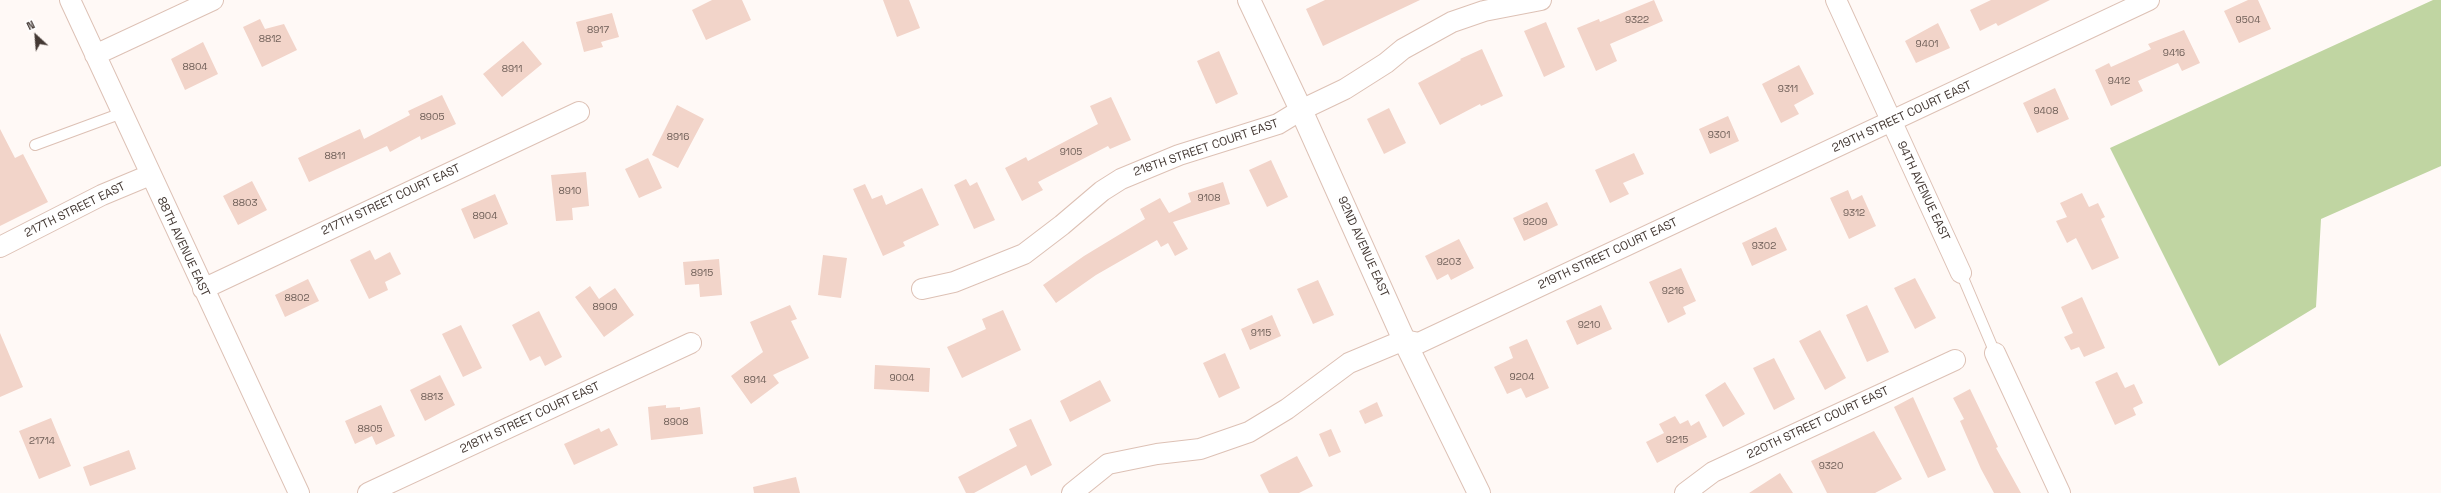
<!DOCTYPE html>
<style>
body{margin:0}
#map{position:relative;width:2441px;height:493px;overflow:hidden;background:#fff9f6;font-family:"Space Grotesk",sans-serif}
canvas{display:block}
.north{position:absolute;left:16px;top:16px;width:40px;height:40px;-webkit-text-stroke:3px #fff;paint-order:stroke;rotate:334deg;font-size:11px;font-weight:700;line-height:16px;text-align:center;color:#443934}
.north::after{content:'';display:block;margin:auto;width:14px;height:18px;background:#443934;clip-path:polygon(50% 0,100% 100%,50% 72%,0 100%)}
</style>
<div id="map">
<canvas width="2441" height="493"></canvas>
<div class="north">N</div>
</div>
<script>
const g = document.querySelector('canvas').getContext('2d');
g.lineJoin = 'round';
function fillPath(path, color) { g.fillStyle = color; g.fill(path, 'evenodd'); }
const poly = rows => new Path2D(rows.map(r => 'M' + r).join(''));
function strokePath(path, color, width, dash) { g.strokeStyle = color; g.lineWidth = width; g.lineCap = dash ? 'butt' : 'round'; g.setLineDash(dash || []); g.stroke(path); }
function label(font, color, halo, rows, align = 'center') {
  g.font = font + ' "Space Grotesk",sans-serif'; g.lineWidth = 4; g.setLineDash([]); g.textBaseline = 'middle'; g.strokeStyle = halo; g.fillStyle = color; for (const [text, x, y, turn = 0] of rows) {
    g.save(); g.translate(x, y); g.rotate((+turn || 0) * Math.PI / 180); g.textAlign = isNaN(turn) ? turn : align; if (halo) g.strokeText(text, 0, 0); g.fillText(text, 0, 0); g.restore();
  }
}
const forest = poly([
 [2433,0,2441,0,2441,166,2321,219,2316,307,2219,366,2110,148]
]);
const building = poly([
 [712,0,742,0,751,20,706,40,692,10],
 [883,0,909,0,920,28,897,37],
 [1325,0,1420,0,1323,46,1306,9],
 [1654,0,1663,21,1610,44,1617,61,1596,71,1577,28,1599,19,1600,22],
 [1991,0,2050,0,1998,26,1996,23,1980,31,1970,10],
 [2248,0,2258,0,2271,29,2239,43,2224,11],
 [612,13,619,37,601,42,603,47,584,52,576,22],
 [260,19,265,29,284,24,297,50,262,67,243,27],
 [1546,22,1565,67,1544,77,1524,31],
 [1938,23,1950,48,1916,63,1905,41],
 [2184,30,2200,63,2182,71,2178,63,2138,81,2143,91,2111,106,2095,70,2109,63,2111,67,2151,49,2148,44],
 [523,41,542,64,502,97,483,74],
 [203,42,218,74,185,90,171,59],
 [1482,49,1503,96,1481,106,1480,104,1440,125,1418,83,1461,60,1460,59],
 [1219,51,1238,94,1216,104,1197,61],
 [1799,65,1814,94,1794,105,1799,114,1781,123,1762,84],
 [2055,88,2069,119,2037,133,2023,103],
 [442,95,456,124,421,140,420,136,390,152,387,146,309,182,298,158,360,129,364,139,410,115,408,111],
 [1111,97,1131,140,1110,149,1108,146,1038,182,1043,190,1022,201,1005,168,1026,157,1028,161,1098,124,1090,106],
 [677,105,704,119,678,168,652,155],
 [1389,108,1406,143,1384,154,1367,119],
 [1728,116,1739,141,1710,154,1699,129],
 [0,129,15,158,23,154,48,202,0,226],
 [1634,153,1644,174,1623,183,1629,194,1610,203,1595,170],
 [648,158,662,188,639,198,625,169],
 [1271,160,1288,197,1267,207,1249,170],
 [586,172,589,206,572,208,573,220,556,221,551,175],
 [966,179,970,186,977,182,995,220,974,229,954,185],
 [252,181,267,210,238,225,223,196],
 [1223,182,1230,204,1173,222,1188,249,1175,256,1168,243,1161,247,1157,240,1096,275,1056,303,1043,285,1084,256,1145,219,1140,209,1160,198,1169,213,1191,202,1188,193],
 [865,184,872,199,882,195,886,205,922,188,939,225,903,242,905,246,883,256,853,189],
 [1848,190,1852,200,1862,195,1876,226,1849,239,1830,198],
 [2082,193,2089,207,2098,203,2105,217,2101,219,2119,258,2092,270,2076,238,2067,243,2056,221,2067,217,2060,203],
 [495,194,508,224,474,239,461,209],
 [1547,202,1558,225,1524,241,1513,218],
 [1776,227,1787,250,1752,266,1742,243],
 [1459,239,1474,268,1451,280,1448,274,1437,280,1425,256],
 [370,250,375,260,390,252,401,274,385,282,388,290,369,299,350,260],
 [823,255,847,258,841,298,818,295],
 [719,259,722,295,700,297,699,284,685,285,683,262],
 [1681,268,1696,301,1683,307,1686,314,1668,323,1649,282],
 [1915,278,1936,318,1915,329,1894,288],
 [308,279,319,301,285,317,275,295],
 [1318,280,1334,315,1313,324,1297,289],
 [590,286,599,299,615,288,634,315,604,337,575,297],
 [2082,297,2105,348,2084,357,2079,347,2071,350,2064,337,2073,333,2061,307],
 [790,305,797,319,791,321,809,358,773,375,779,383,751,404,731,376,763,352,750,322],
 [1601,305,1612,329,1577,345,1566,321],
 [1867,305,1889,352,1867,362,1846,315],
 [1003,310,1021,350,962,378,947,347,986,329,982,319],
 [539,311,562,357,545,366,540,356,530,361,512,325],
 [1272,315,1281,336,1250,350,1241,329],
 [461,325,482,368,463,377,442,334],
 [1820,330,1846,378,1825,390,1799,341],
 [0,333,23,387,0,397],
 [1527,339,1549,388,1526,398,1521,388,1507,394,1494,367,1513,358,1509,347],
 [1225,353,1240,388,1219,398,1203,363],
 [1774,358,1795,399,1774,410,1753,368],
 [875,365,930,368,929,392,874,389],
 [2117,372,2125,388,2134,384,2143,403,2133,408,2136,415,2115,425,2095,382],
 [440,375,455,405,425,421,410,390],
 [1100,380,1111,401,1070,422,1060,401],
 [1725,382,1745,414,1723,427,1705,395],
 [1970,389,1998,447,1996,448,2021,493,1994,493,1981,469,1960,421,1964,419,1953,398],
 [1913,397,1946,470,1928,478,1894,407],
 [1377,402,1383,416,1365,424,1359,411],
 [381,405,395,436,376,445,372,436,355,444,345,421],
 [666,405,666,408,680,407,680,410,700,407,703,434,651,440,648,407],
 [1675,416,1680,424,1688,420,1691,426,1699,421,1707,437,1657,463,1646,442,1664,433,1659,424],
 [51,418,71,466,39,479,19,431],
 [1031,419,1052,465,1031,476,1026,465,974,493,966,493,958,477,1017,446,1009,429],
 [599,428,601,432,609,428,618,445,574,465,564,444],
 [1331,429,1341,452,1329,457,1319,434],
 [1874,431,1902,479,1875,493,1827,493,1811,461],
 [129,450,136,469,90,486,83,467],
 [1297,456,1313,486,1299,493,1269,493,1260,475],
 [1780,473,1793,493,1749,493],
 [796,477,800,493,754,493,753,487]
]);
const service = poly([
 [35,145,122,113],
 [1961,273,1995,353]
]);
const minor = poly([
 [70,0,299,493],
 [1836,0,1961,273],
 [95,55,213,0],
 [0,247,102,195,150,175],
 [203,289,579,112],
 [922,289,954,282,1024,254,1062,225,1102,191,1121,179,1179,155,1278,124,1301,110,1345,89,1386,63,1403,49,1452,22,1484,11,1541,0],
 [1995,353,2060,493],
 [368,493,691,343],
 [1072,493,1108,464,1157,454,1200,449,1249,432,1287,409,1349,363,1404,340,1419,343,2149,0],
 [1685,493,1713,472,1955,360]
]);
const tertiary = poly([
 [1249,0,1301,110,1404,340,1479,493]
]);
const numberNames = [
 ["9322",1637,20],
 ["9504",2248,20],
 ["8917",598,30],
 ["8812",270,39],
 ["9401",1927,44],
 ["9416",2174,53],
 ["8804",195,67],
 ["8911",512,69],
 ["9412",2119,81],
 ["9311",1788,89],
 ["9408",2046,111],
 ["8905",432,117],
 ["9301",1719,135],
 ["8916",678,137],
 ["9105",1071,152],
 ["8811",335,156],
 ["8910",570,191],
 ["9108",1209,198],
 ["8803",245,203],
 ["9312",1854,213],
 ["8904",485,216],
 ["9209",1535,222],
 ["9302",1764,246],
 ["9203",1449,262],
 ["8915",702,273],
 ["9216",1673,291],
 ["8802",297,298],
 ["8909",605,307],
 ["9210",1589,325],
 ["9115",1261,333],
 ["9204",1522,377],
 ["9004",902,378],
 ["8914",755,380],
 ["8813",432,397],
 ["8908",676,422],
 ["8805",370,429],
 ["9215",1677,440],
 ["21714",42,441],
 ["9320",1831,466]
];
const streetNames = [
 ["219TH STREET COURT EAST",1902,117,-25],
 ["218TH STREET COURT EAST",1206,148,-19],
 ["94TH AVENUE EAST",1923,191,65],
 ["217TH STREET COURT EAST",391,200,-25],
 ["217TH STREET EAST",75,210,-26],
 ["88TH AVENUE EAST",183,247,65],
 ["92ND AVENUE EAST",1363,247,66],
 ["219TH STREET COURT EAST",1608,254,-25],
 ["218TH STREET COURT EAST",530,418,-25],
 ["220TH STREET COURT EAST",1818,423,-25]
];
fillPath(forest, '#c0d5a2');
fillPath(building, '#f2d4c9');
strokePath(service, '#ddc1b5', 12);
strokePath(minor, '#ddc1b5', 22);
strokePath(tertiary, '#ddc1b5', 24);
strokePath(service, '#fff', 10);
strokePath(minor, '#fff', 20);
strokePath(tertiary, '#fff', 22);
label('10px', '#706059', null, numberNames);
label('12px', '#443934', '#fff', streetNames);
</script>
